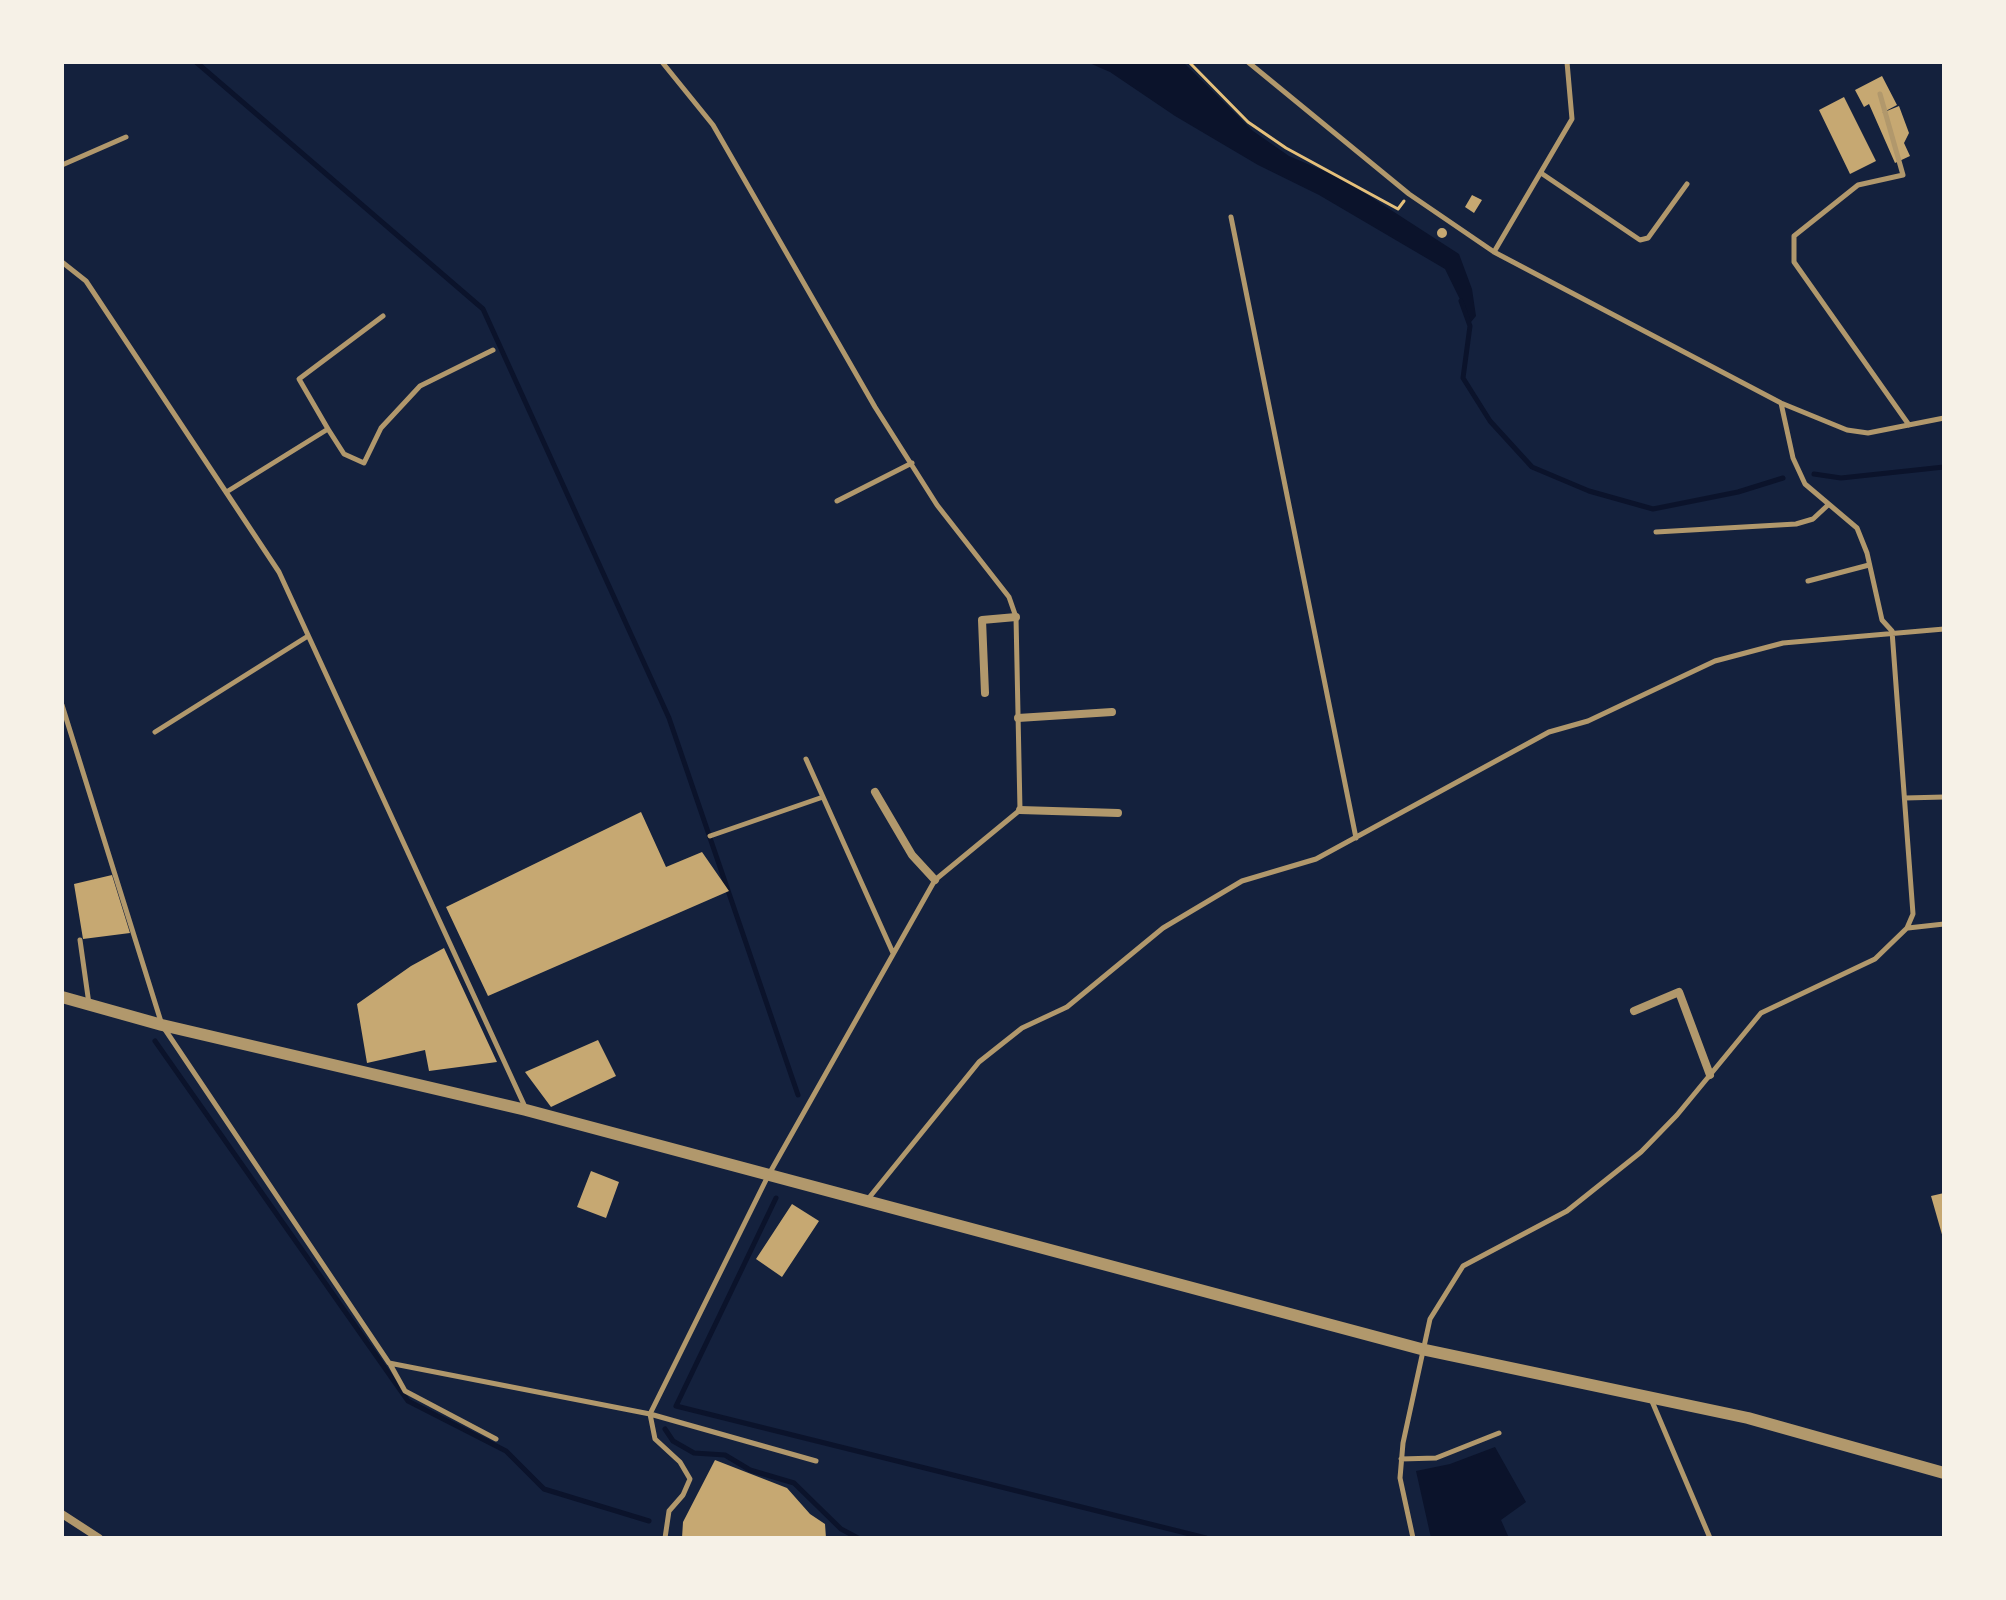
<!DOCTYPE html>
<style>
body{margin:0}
#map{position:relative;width:2006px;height:1600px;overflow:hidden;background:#14213d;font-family:"Space Grotesk",sans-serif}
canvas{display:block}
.frame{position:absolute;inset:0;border:64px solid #f6f1e7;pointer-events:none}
</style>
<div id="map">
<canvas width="2006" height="1600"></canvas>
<div class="frame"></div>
</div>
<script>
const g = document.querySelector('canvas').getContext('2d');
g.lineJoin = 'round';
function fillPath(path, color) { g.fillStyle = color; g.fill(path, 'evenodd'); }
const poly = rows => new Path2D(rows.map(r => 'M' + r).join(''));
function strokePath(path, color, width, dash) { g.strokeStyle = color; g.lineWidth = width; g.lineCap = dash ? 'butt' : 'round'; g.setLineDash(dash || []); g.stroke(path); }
const water = poly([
 [1087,62,1183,62,1253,131,1289,156,1343,179,1459,254,1472,289,1476,316,1471,322,1445,269,1319,195,1258,165,1175,116,1110,72],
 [1495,1447,1526,1502,1501,1520,1509,1538,1431,1538,1416,1471,1450,1464]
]);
const stream = poly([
 [196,62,483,309,669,718,798,1095],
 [1461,301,1470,326,1463,378,1490,421,1532,467,1589,491,1653,509,1738,492,1783,478],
 [1814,474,1841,478,1944,467],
 [155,1041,408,1401,506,1451,544,1489,649,1521],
 [776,1198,676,1406,1206,1538],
 [665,1429,673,1441,694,1453,725,1455,750,1470,794,1483,841,1529,858,1538]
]);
const building = poly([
 [1882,76,1897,105,1882,113,1899,106,1909,133,1904,143,1910,156,1895,163,1869,104,1864,107,1855,90],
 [1844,97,1876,161,1850,174,1819,110],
 [1472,195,1482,200,1474,213,1465,207],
 '1437 233a5 5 0 1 1 10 0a5 5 0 1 1-10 0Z',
 [641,812,666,867,702,852,729,891,488,996,446,907],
 [112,875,130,933,83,939,74,884],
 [444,948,497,1062,429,1071,425,1050,367,1063,357,1004,411,966],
 [598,1040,616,1076,551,1107,525,1072],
 [591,1171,619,1182,606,1218,577,1207],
 [1944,1193,1944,1238,1943,1238,1931,1196],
 [792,1204,819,1221,782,1277,756,1259],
 [715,1460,787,1488,810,1514,825,1524,826,1538,682,1538,683,1522]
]);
const path = poly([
 [1189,62,1248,122,1286,148,1398,209,1404,201]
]);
const service = poly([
 [662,62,713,125,875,407,937,505,1009,597,1016,617,1020,810,935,880,768,1176,650,1414,655,1439,680,1462,690,1479,683,1495,669,1511,665,1538],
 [1248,62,1409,194,1494,252,1781,403,1847,430,1868,433,1944,418],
 [1880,94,1903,175,1858,185,1794,236,1794,262,1909,425],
 [62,165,126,137],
 [1541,173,1640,240,1648,238,1687,184],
 [1231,217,1356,838],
 [1494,252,1572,119,1567,62],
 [62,262,86,281,279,572,526,1109],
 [328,429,299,379,383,316],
 [228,491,328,429,344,454,364,463,381,428,420,386,493,350],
 [837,501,912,463],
 [1656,532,1796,524,1813,519,1828,505],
 [1808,581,1869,565],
 [62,705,162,1025,389,1363,650,1414,816,1461],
 [155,732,308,636],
 [806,759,893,953],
 [1905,798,1944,797],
 [710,836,823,797],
 [1908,928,1944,924],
 [80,940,89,1004],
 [868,1199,979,1062,1022,1028,1067,1007,1163,928,1242,881,1316,859,1549,732,1588,721,1715,661,1783,643,1944,629],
 [390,1364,405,1391,496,1439],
 [1651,1399,1710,1538],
 [1401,1459,1436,1458,1499,1433],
 [1413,1538,1400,1478,1403,1443,1430,1319,1463,1266,1567,1211,1641,1152,1677,1115,1761,1013,1875,959,1907,928,1913,914,1892,631,1882,620,1867,553,1857,528,1805,484,1793,458,1781,403]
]);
const minor = poly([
 [985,693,982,620,1016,617],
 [1018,718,1112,712],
 [875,792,912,855,935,880],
 [1020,810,1118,813],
 [1634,1011,1679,992,1710,1075],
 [62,1514,99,1538]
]);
const tertiary = poly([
 [62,997,162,1025,526,1110,1421,1349,1748,1418,1944,1473]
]);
fillPath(water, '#0b132b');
strokePath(stream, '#0b132b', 5);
fillPath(building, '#c6a872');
strokePath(path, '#e5c07b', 3);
strokePath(service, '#b1986c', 5);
strokePath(minor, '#b1986c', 8);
strokePath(tertiary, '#b1986c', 12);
</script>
